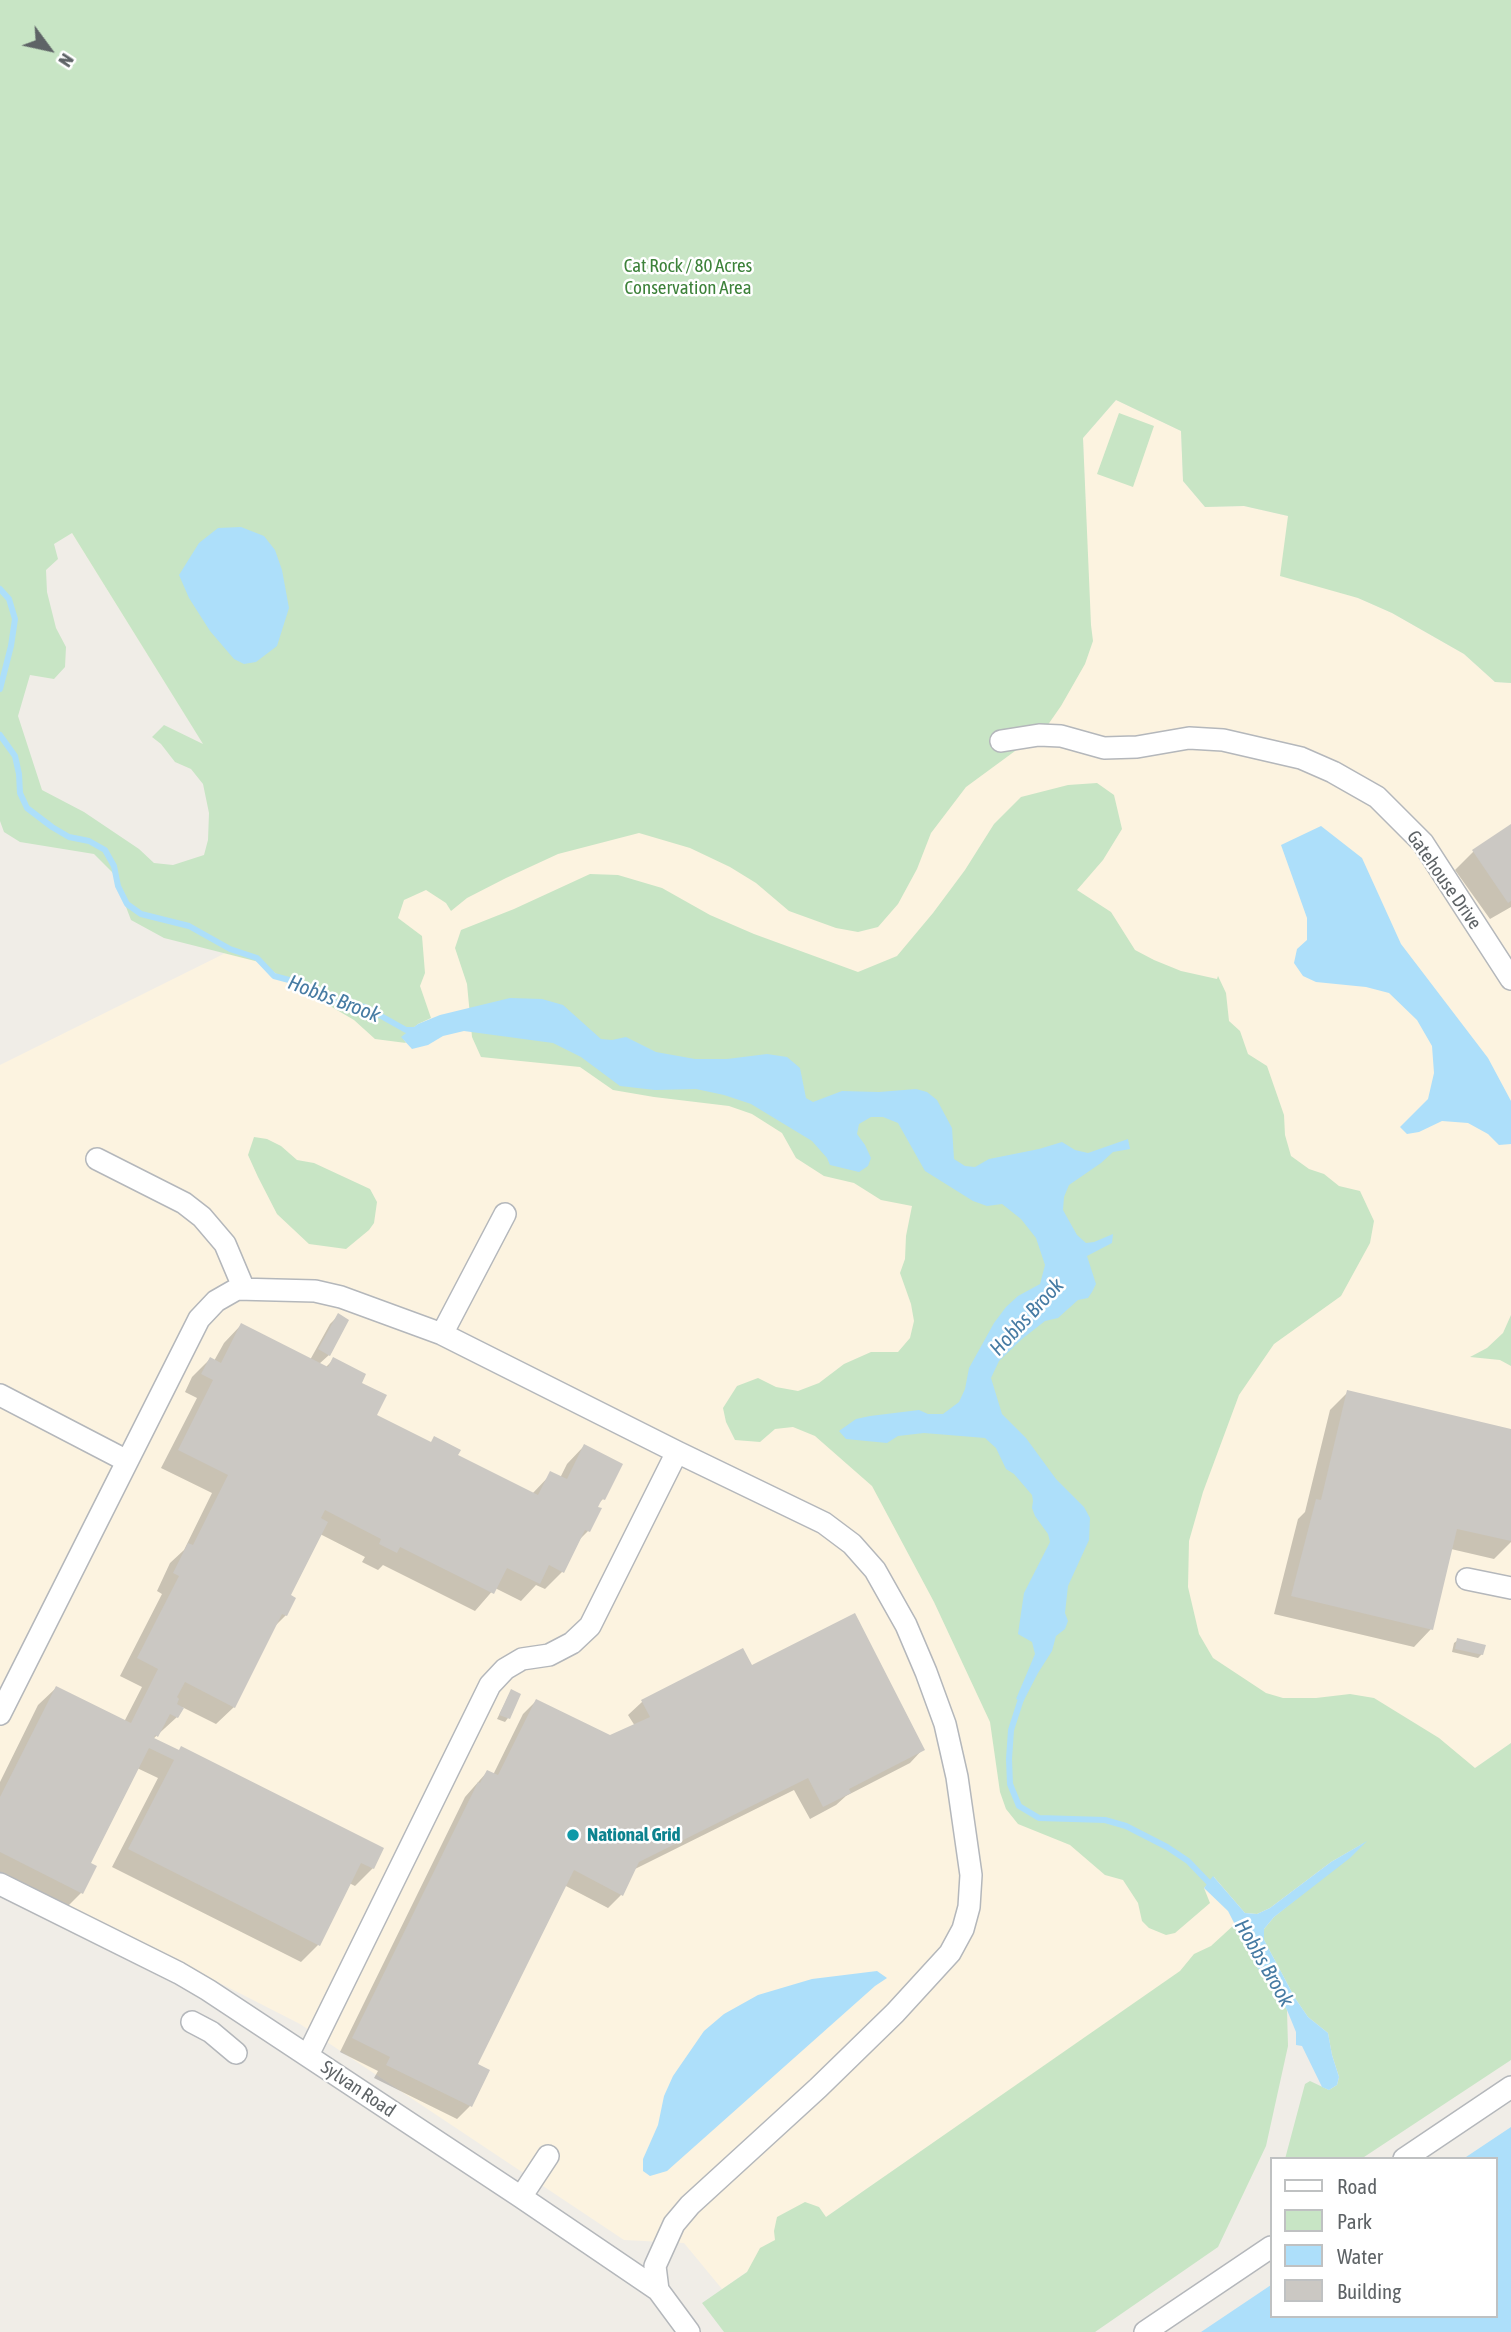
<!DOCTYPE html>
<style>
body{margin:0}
#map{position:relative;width:1511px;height:2332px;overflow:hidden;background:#f0ede7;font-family:"Asap Condensed",sans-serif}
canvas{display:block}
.legend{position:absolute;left:1270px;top:2157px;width:228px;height:161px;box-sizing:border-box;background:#fff;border:2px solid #bfc1c2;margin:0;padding:9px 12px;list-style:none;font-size:21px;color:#5e6366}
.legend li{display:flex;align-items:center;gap:14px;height:35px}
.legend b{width:35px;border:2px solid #bfc1c2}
.north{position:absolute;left:14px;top:14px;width:70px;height:70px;-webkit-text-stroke:5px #fff;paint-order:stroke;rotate:123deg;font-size:19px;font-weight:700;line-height:28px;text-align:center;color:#5e6366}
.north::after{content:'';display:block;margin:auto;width:24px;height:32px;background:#5e6366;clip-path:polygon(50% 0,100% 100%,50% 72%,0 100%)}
</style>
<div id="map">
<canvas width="1511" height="2332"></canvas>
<ul class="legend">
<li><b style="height:9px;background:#fff"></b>Road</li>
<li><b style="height:19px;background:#c8e5c5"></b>Park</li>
<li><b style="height:19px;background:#addffa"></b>Water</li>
<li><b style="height:19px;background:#cbc8c3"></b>Building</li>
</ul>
<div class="north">N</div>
</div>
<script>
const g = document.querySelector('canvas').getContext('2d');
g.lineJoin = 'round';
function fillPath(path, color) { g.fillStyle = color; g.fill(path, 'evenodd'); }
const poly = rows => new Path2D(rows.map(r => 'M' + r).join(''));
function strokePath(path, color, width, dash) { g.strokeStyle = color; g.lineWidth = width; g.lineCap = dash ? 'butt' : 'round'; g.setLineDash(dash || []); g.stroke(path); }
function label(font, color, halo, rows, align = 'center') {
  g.font = font + ' "Asap Condensed",sans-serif'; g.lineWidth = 5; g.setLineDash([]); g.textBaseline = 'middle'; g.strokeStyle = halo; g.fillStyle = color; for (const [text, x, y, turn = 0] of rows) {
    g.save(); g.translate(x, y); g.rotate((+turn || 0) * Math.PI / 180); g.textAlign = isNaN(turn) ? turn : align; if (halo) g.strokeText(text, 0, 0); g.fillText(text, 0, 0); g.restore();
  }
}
const commercial = poly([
 [1116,400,1181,431,1183,481,1205,507,1244,506,1288,516,1321,586,1358,598,1392,613,1464,654,1495,682,1511,683,1511,1743,722,2289,684,2243,624,2240,300,2024,0,1871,0,1065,308,912,72,533,1090,625,1083,438]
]);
const green = poly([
 [0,0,1511,0,1511,683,1495,682,1464,654,1392,613,1358,598,1280,576,1288,516,1244,506,1205,507,1183,481,1181,431,1116,400,1083,438,1091,625,1093,641,1085,664,1061,706,1045,729,966,787,931,833,917,869,898,904,878,927,858,932,836,928,789,911,756,883,730,867,690,848,639,833,558,854,506,878,467,898,451,911,446,903,426,890,404,900,398,918,422,936,425,973,420,986,431,1018,418,1024,402,1037,406,1043,375,1039,354,1020,284,979,259,962,164,938,131,920,113,873,94,854,20,842,4,832,0,821],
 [72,533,203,744,164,725,152,737,161,744,175,762,191,769,203,784,209,813,208,840,204,855,173,865,154,863,139,849,84,812,42,790,18,716,30,675,54,679,65,667,66,647,56,628,47,592,46,570,58,559,54,544],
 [1119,413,1154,426,1133,487,1097,474],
 [1097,783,1114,795,1122,829,1103,860,1077,890,1111,912,1135,950,1154,960,1181,971,1217,979,1218,976,1226,993,1229,1021,1240,1031,1248,1054,1267,1066,1284,1115,1285,1135,1291,1156,1309,1169,1324,1174,1339,1186,1360,1191,1374,1221,1370,1243,1341,1296,1274,1344,1239,1395,1203,1492,1189,1541,1188,1587,1199,1634,1213,1658,1266,1693,1283,1698,1316,1698,1350,1694,1374,1698,1439,1738,1475,1768,1511,1743,1511,2060,1361,2159,1285,2159,1305,2084,1310,2081,1329,2090,1337,2085,1339,2077,1332,2055,1328,2033,1308,2017,1295,1998,1264,1940,1264,1929,1274,1917,1364,1843,1331,1862,1270,1908,1257,1914,1245,1913,1214,1877,1204,1888,1210,1903,1175,1933,1166,1935,1149,1928,1142,1921,1138,1903,1123,1880,1105,1875,1070,1845,1018,1824,1006,1809,1000,1792,990,1722,934,1602,872,1486,815,1436,793,1427,775,1429,760,1442,735,1440,726,1422,723,1408,737,1386,758,1378,776,1387,798,1391,819,1383,844,1364,871,1352,898,1352,910,1338,914,1321,911,1304,900,1273,905,1259,906,1236,912,1206,881,1200,854,1183,824,1176,796,1158,782,1133,752,1114,729,1106,654,1097,613,1090,580,1067,481,1057,472,1037,467,984,455,948,461,930,514,909,590,874,618,875,662,888,710,915,754,934,858,972,897,956,933,913,965,870,994,824,1021,797,1068,785],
 [254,1137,267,1139,281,1146,297,1160,314,1163,370,1189,377,1202,374,1223,369,1230,346,1249,309,1244,277,1214,258,1177,248,1155],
 [1511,1315,1511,1366,1500,1360,1470,1357,1487,1348,1503,1333],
 [1235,1924,1256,1966,1275,1989,1287,2010,1288,2046,1266,2146,1218,2247,1095,2332,724,2332,702,2303,747,2272,760,2248,775,2240,774,2231,777,2217,805,2202,819,2207,826,2217,1180,1971,1194,1954,1211,1946]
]);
const water = poly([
 [241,527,264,536,275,550,282,570,289,608,277,646,256,662,244,664,234,659,210,631,189,598,179,575,199,543,218,528],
 [1321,826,1362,858,1401,944,1488,1058,1511,1101,1511,1144,1499,1145,1488,1134,1468,1123,1442,1121,1419,1132,1407,1134,1400,1127,1428,1099,1434,1073,1432,1046,1417,1020,1389,993,1366,987,1316,982,1303,976,1294,963,1297,949,1307,940,1307,918,1281,845],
 [510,998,542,999,563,1005,601,1039,612,1040,626,1037,656,1052,695,1059,727,1059,767,1054,787,1057,800,1068,806,1098,813,1102,842,1091,879,1092,916,1089,927,1092,937,1100,952,1128,954,1159,965,1166,975,1167,989,1159,1039,1149,1062,1142,1075,1150,1088,1153,1128,1139,1130,1149,1113,1152,1101,1163,1069,1185,1064,1197,1063,1210,1077,1235,1086,1243,1094,1242,1113,1234,1112,1243,1087,1256,1096,1284,1092,1292,1088,1298,1078,1300,1058,1318,1045,1321,1022,1339,999,1361,991,1378,1002,1414,1026,1438,1056,1479,1084,1507,1090,1518,1089,1540,1068,1586,1065,1613,1068,1621,1065,1629,1056,1636,1052,1651,1038,1673,1023,1702,1016,1699,1035,1654,1032,1642,1018,1634,1021,1613,1024,1593,1050,1542,1048,1534,1035,1516,1032,1508,1033,1501,1032,1495,1014,1474,1006,1469,996,1448,985,1438,924,1433,898,1436,887,1443,846,1439,839,1431,856,1419,870,1416,919,1410,928,1414,943,1414,959,1402,965,1389,969,1368,994,1323,1006,1307,1018,1296,1040,1284,1045,1265,1036,1238,1021,1219,1002,1204,987,1206,973,1201,925,1171,898,1123,883,1117,871,1117,859,1124,857,1134,865,1145,871,1158,868,1166,859,1172,830,1165,827,1158,812,1141,751,1104,724,1095,696,1089,655,1090,620,1086,581,1057,553,1043,464,1031,443,1036,428,1045,412,1049,401,1037,418,1024,440,1015],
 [1367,1841,1350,1858,1274,1917,1264,1929,1264,1940,1295,1998,1308,2017,1328,2033,1332,2055,1339,2077,1337,2085,1329,2090,1322,2087,1302,2046,1296,2045,1296,2032,1287,2010,1275,1989,1256,1966,1228,1911,1204,1888,1213,1876,1245,1913,1257,1914,1270,1908,1331,1862],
 [877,1971,887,1978,875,1986,667,2171,650,2176,643,2171,643,2159,658,2125,664,2096,673,2076,704,2031,724,2014,758,1995,812,1979],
 [1511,2127,1511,2332,1201,2332,1271,2285,1271,2316,1495,2316,1495,2159,1463,2159]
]);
const shadow = poly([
 [1511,826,1511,907,1490,919,1455,870,1473,852],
 [338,1316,329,1355,319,1364,326,1367,334,1359,359,1384,374,1416,532,1494,551,1474,560,1478,567,1464,584,1446,603,1499,595,1507,599,1509,588,1531,577,1542,562,1572,545,1589,536,1585,521,1601,495,1588,475,1611,383,1565,378,1570,362,1562,365,1557,320,1534,289,1596,286,1615,273,1628,234,1707,216,1724,182,1707,177,1717,153,1739,373,1868,355,1886,349,1883,319,1944,301,1962,112,1867,158,1778,137,1768,89,1864,81,1893,64,1910,0,1878,0,1782,38,1705,56,1688,124,1722,142,1687,120,1676,162,1594,157,1591,170,1563,184,1550,212,1493,161,1468,197,1398,185,1392,192,1377,210,1359,214,1361,224,1343,241,1325,310,1360,330,1324],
 [1348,1392,1511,1431,1511,1542,1494,1559,1451,1549,1431,1629,1414,1647,1274,1614,1298,1519,1305,1512,1330,1410],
 [1458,1640,1482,1654,1478,1658,1452,1652,1454,1643],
 [742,1650,752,1667,923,1749,910,1763,846,1796,836,1805,810,1819,794,1790,633,1870,621,1895,608,1908,564,1885,475,2065,470,2106,457,2119,374,2078,378,2071,340,2052,465,1797,487,1772,493,1775,523,1714,536,1701,610,1737,635,1726,628,1715,642,1702],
 [511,1691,508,1718,505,1722,497,1719]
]);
const stream = poly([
 [0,589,9,599,15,619,11,646,0,689],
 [0,735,15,756,19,774,20,793,27,808,52,827,69,837,89,841,105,850,114,866,118,886,127,904,141,914,189,926,230,949,257,958,274,976,289,980,326,1001,365,1007,406,1030,418,1030],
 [1022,1696,1011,1730,1009,1759,1010,1784,1019,1806,1039,1818,1105,1820,1126,1826,1167,1847,1188,1861,1213,1887]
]);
const building = poly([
 [1511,824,1511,901,1508,903,1472,850],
 [338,1313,349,1320,330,1356,318,1349],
 [241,1323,328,1367,333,1357,366,1374,362,1383,387,1395,377,1415,431,1442,434,1436,461,1450,458,1455,538,1495,550,1471,567,1479,584,1444,623,1464,605,1500,602,1499,598,1507,602,1508,590,1532,585,1530,564,1573,549,1565,540,1584,507,1568,494,1594,400,1547,397,1553,379,1544,381,1539,325,1510,321,1518,328,1522,291,1595,296,1598,287,1616,282,1614,235,1708,185,1682,177,1697,179,1699,177,1704,184,1708,178,1718,170,1714,158,1737,155,1735,154,1738,179,1750,181,1746,384,1848,374,1869,361,1863,320,1946,128,1849,174,1760,149,1748,91,1863,97,1866,83,1894,0,1852,0,1797,56,1686,131,1723,158,1669,137,1658,179,1576,173,1573,188,1543,193,1545,228,1475,178,1450,213,1380,201,1374,210,1357,221,1363],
 [1347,1390,1511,1429,1511,1541,1457,1529,1433,1630,1291,1596,1316,1499,1321,1500],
 [855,1613,925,1750,849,1789,851,1793,823,1807,808,1778,639,1862,623,1896,574,1870,478,2064,490,2070,472,2107,386,2065,390,2057,352,2038,478,1782,480,1783,487,1770,498,1775,536,1699,610,1735,650,1717,641,1700,743,1648,752,1665],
 [1457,1638,1486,1645,1483,1655,1455,1649],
 [511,1689,521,1694,510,1719,499,1715]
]);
const minor = poly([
 [1001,741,1039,735,1061,736,1104,748,1137,747,1189,738,1223,740,1301,758,1333,772,1377,797,1423,843,1511,979],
 [97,1159,184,1203,202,1217,225,1244,244,1289],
 [442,1334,505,1214],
 [0,1395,127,1461],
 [1467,1579,1511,1588],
 [0,1714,199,1319,216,1301,237,1289,315,1291,341,1297,442,1334,677,1452,824,1523,852,1544,875,1570,906,1625,926,1672,945,1724,957,1777,971,1875,969,1907,963,1929,950,1953,895,2013,818,2088,690,2205,674,2224,655,2266,658,2290],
 [0,1884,179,1973,208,1990,521,2197,658,2290,689,2332],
 [192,2022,211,2032,236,2053],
 [308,2055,490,1685,505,1669,522,1659,549,1655,572,1643,590,1626,677,1452],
 [1404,2159,1511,2087],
 [521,2197,548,2156],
 [1145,2332,1271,2247]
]);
const markers = [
 [573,1835,7,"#0f9aa8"]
];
const parkNames = [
 ["Cat Rock / 80 Acres",688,266],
 ["Conservation Area",688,288]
];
const streetNames = [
 ["Gatehouse Drive",1444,880,55],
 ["Sylvan Road",358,2089,34]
];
const cultureNames = [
 ["National Grid",587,1835]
];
const waterNames = [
 ["Hobbs Brook",334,999,21],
 ["Hobbs Brook",1027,1317,-47],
 ["Hobbs Brook",1264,1963,60]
];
fillPath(commercial, '#fcf3e0');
fillPath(green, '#c8e5c5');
fillPath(water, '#addffa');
fillPath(shadow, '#0003');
strokePath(stream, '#addffa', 6);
fillPath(building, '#cbc8c3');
strokePath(minor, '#b4b7bb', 24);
strokePath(minor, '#fff', 21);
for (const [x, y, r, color] of markers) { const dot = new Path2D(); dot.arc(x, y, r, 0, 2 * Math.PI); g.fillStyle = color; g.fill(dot); strokePath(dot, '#fff', 2.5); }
label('19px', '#3d823a', '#fff', parkNames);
label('19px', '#5e6366', '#fff', streetNames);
label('bold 19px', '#0d838f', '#fff', cultureNames, 'left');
label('italic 21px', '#467ba3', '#fff', waterNames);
</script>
